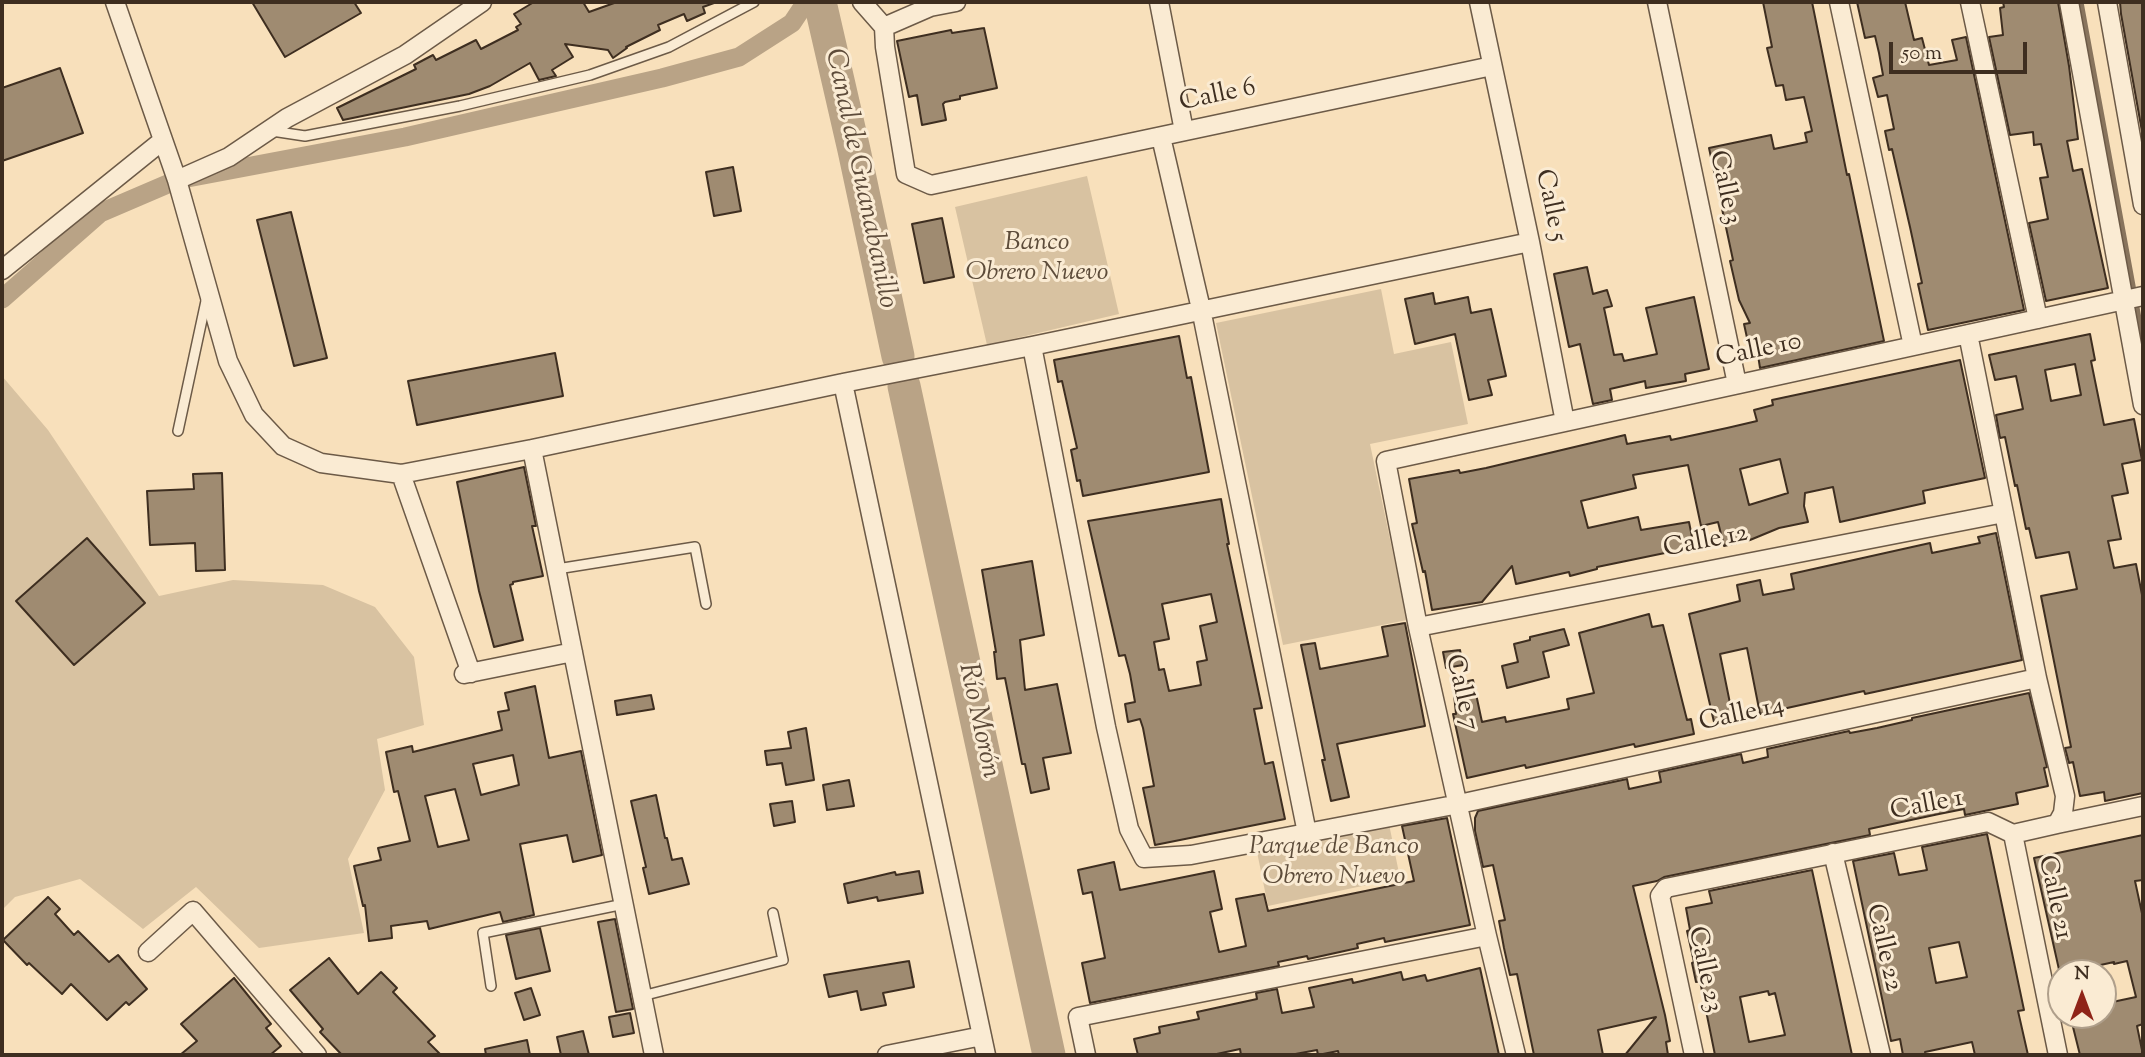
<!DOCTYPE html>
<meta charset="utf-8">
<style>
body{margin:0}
#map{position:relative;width:2145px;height:1057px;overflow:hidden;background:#f8e0bb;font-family:"Sorts Mill Goudy",serif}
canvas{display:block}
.frame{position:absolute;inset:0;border:4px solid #3e2e20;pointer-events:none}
.north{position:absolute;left:2047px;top:959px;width:70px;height:70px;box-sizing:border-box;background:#faebd3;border:2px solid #af9f8b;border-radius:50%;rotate:0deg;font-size:19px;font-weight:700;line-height:28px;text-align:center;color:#3e2e20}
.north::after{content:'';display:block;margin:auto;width:24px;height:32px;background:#8f2418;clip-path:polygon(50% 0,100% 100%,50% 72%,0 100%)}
.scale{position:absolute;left:1889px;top:42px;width:138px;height:32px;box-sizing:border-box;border:4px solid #3e2e20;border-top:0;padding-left:9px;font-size:21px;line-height:24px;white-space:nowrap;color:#3e2e20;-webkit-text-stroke:5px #faebd3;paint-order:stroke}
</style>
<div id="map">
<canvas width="2145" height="1057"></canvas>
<div class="frame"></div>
<div class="north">N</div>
<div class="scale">50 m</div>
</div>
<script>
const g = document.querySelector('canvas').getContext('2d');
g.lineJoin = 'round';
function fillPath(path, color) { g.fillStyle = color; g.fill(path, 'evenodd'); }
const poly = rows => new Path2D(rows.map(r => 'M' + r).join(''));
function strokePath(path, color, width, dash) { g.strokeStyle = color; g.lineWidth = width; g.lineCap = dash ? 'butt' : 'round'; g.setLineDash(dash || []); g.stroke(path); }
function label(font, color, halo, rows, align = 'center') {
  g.font = font + ' "Sorts Mill Goudy",serif'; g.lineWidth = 6; g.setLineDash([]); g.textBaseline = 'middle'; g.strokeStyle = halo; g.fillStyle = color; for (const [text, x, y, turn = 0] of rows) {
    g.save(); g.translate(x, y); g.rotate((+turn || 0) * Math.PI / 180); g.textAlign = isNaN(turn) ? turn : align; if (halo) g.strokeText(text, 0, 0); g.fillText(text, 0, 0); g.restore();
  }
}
const green = poly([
 [1087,176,1119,314,987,345,955,207],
 [1381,289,1394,354,1451,342,1468,424,1370,444,1407,620,1283,645,1216,323],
 [2,376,48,430,159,596,233,580,323,585,375,607,414,657,424,725,377,739,385,790,348,859,364,933,259,948,196,887,143,929,80,879,15,897,2,910],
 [1389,824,1400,878,1268,906,1257,852]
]);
const stream = poly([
 [2081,2,2143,340]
]);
const canal = poly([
 [2,299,100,213,177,180,405,137,662,78,739,57,792,23,806,2]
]);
const river = poly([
 [820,2,854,150,898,356],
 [904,386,1049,1055]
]);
const building = poly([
 [252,2,354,2,361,13,285,57,252,2],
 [534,2,583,2,589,12,617,2,714,3,703,7,705,13,687,21,684,14,658,25,660,30,626,47,627,48,613,58,608,50,565,44,573,57,552,70,556,76,539,80,530,63,490,86,469,94,343,120,337,108,416,69,414,65,433,55,436,60,476,40,481,49,518,30,516,27,521,24,514,14,534,2],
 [1763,2,1812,2,1847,175,1849,174,1884,341,1760,368,1758,355,1751,356,1744,324,1750,323,1739,300,1730,261,1733,260,1709,148,1771,135,1774,149,1807,142,1805,133,1812,131,1804,97,1786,100,1783,85,1776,86,1767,48,1772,47,1763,2],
 [1857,2,1905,2,1914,40,1922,38,1929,65,1957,60,1952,40,1966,37,2024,310,1928,330,1918,284,1922,283,1910,227,1892,149,1889,150,1885,131,1894,129,1887,95,1878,97,1873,78,1883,75,1879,53,1875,36,1865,38,1857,2],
 [2003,2,2058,2,2069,66,2078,139,2067,141,2073,171,2082,169,2108,288,2046,301,2029,223,2048,219,2040,178,2048,177,2041,144,2034,145,2033,132,2010,135,1989,37,2003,35,2000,8,2004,7,2003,2],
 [2120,2,2143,2,2143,137,2121,14,2120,2],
 [984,28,997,88,960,96,960,99,945,102,943,104,946,120,922,125,917,95,909,97,897,41,951,30,952,33,984,28],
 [60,68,83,133,2,161,2,88,60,68],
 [733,167,741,211,714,216,706,172,733,167],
 [291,212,327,358,294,366,257,220,291,212],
 [942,218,954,277,924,283,912,224,942,218],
 [1587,267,1593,294,1607,290,1612,306,1604,308,1614,355,1622,354,1624,361,1657,354,1646,308,1694,297,1709,369,1685,374,1686,381,1646,388,1645,381,1610,389,1612,400,1593,404,1580,344,1569,347,1554,274,1587,267],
 [1433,293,1435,304,1468,297,1471,313,1491,309,1506,376,1488,380,1492,395,1469,400,1455,334,1415,344,1405,299,1433,293],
 [2090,334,2095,360,2091,361,2104,425,2134,419,2142,460,2122,464,2128,493,2112,496,2121,539,2108,541,2114,568,2136,564,2143,600,2143,793,2105,801,2104,792,2080,796,2073,762,2069,763,2065,748,2071,747,2041,596,2077,589,2069,552,2036,558,2029,528,2026,529,2017,485,2015,486,2005,437,2000,438,1996,415,2023,409,2016,376,1995,380,1989,355,2090,334],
 [2075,364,2081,395,2051,401,2045,370,2075,364],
 [1179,336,1187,378,1191,377,1209,472,1083,496,1080,480,1077,481,1071,450,1077,448,1062,381,1058,382,1054,360,1179,336],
 [555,353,563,396,417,425,408,381,555,353],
 [1960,360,1985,478,1923,491,1925,503,1840,522,1833,487,1805,493,1804,506,1808,522,1779,528,1750,540,1724,546,1718,522,1701,526,1688,465,1633,475,1636,488,1581,501,1588,528,1638,517,1641,530,1689,522,1694,547,1597,567,1597,569,1570,576,1569,572,1516,584,1512,566,1482,602,1432,610,1425,571,1423,572,1412,524,1417,523,1409,479,1459,470,1460,473,1486,468,1625,435,1627,444,1670,436,1671,440,1727,428,1757,421,1754,410,1773,405,1772,400,1960,360],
 [1780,459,1788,493,1749,505,1740,469,1780,459],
 [524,467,536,526,532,526,543,576,513,582,513,584,510,585,523,640,494,647,479,591,457,482,524,467],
 [222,473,225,570,196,571,195,543,150,545,147,491,194,489,193,474,222,473],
 [1221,499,1229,544,1227,544,1262,708,1254,709,1265,764,1273,762,1285,819,1155,845,1143,788,1154,786,1143,728,1140,719,1128,722,1125,704,1135,702,1130,674,1125,655,1119,656,1088,521,1221,499],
 [1211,594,1217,622,1200,626,1207,660,1197,662,1201,685,1169,691,1164,669,1159,670,1154,642,1169,639,1162,604,1211,594],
 [1996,533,2022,660,1865,694,1864,691,1760,714,1747,648,1720,654,1733,718,1714,722,1689,614,1740,601,1737,585,1760,580,1763,595,1794,589,1791,574,1930,543,1932,553,1980,543,1978,537,1996,533],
 [87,538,145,603,74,665,16,601,87,538],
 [1032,561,1044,635,1020,640,1025,690,1057,684,1071,753,1043,758,1049,789,1031,793,1025,764,1022,764,1005,678,997,679,994,652,996,652,982,570,1032,561],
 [1649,614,1652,627,1663,625,1687,720,1691,719,1694,734,1635,747,1634,744,1526,768,1525,765,1467,778,1453,714,1456,714,1453,684,1473,680,1482,722,1505,717,1506,722,1569,709,1567,699,1594,693,1579,633,1649,614],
 [1405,623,1425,726,1337,744,1349,797,1331,801,1322,760,1325,760,1301,645,1315,643,1320,669,1388,656,1382,627,1405,623],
 [1564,629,1569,645,1543,652,1549,677,1507,688,1502,666,1518,662,1514,644,1530,640,1530,637,1564,629],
 [1460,650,1463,665,1446,668,1443,652,1460,650],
 [535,686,549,758,581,751,602,855,573,862,567,835,520,844,534,915,503,922,500,912,429,929,427,921,391,926,392,938,369,941,365,905,363,906,354,866,381,860,378,848,410,841,398,791,394,792,386,752,412,746,413,752,502,730,498,712,509,710,505,693,535,686],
 [513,755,519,785,481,795,473,764,513,755],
 [455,789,469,840,438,847,425,796,455,789],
 [2029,693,2047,767,2044,768,2048,786,2016,793,2018,804,1965,815,1964,809,1939,814,1869,829,1870,835,1664,877,1657,881,1633,886,1665,1015,1670,1041,1666,1042,1668,1055,1625,1055,1656,1017,1598,1030,1603,1055,1534,1055,1517,974,1510,975,1504,948,1499,921,1505,920,1493,865,1483,867,1475,831,1475,818,1478,811,1627,779,1629,789,1661,782,1659,772,1741,754,1743,763,1768,757,1767,749,1849,731,1850,733,1877,728,1912,720,1912,718,2029,693],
 [651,695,654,709,617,715,615,701,651,695],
 [806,728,814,780,786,785,782,763,767,765,765,751,791,748,788,732,806,728],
 [849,780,854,806,827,810,823,785,849,780],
 [656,795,665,838,667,838,672,860,682,858,689,884,649,894,643,868,646,867,631,801,656,795],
 [792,801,795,822,774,826,770,804,792,801],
 [1447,818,1470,925,1385,942,1384,938,1357,944,1358,948,1308,959,1307,956,1278,962,1279,966,1090,1003,1082,963,1105,958,1092,892,1083,894,1078,870,1114,862,1120,890,1214,871,1222,909,1210,912,1219,952,1246,946,1236,899,1264,894,1268,911,1414,881,1402,826,1447,818],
 [1987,834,2024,1010,2018,1011,2028,1055,1975,1055,1972,1042,1925,1052,1926,1055,1903,1055,1900,1039,1891,1041,1853,861,1894,853,1899,875,1927,870,1922,847,1987,834],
 [1959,942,1967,977,1936,983,1929,948,1959,942],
 [2143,835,2143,880,2135,881,2143,918,2143,1024,2137,1026,2143,1055,2080,1055,2070,1015,2103,1015,2103,1004,2136,997,2127,961,2114,964,2114,962,2060,974,2034,858,2143,835],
 [1812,870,1852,1055,1715,1055,1700,981,1696,982,1692,963,1694,962,1687,931,1690,930,1686,908,1712,903,1709,891,1812,870],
 [1768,991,1769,995,1775,993,1785,1035,1749,1042,1740,997,1768,991],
 [919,871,923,893,878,901,877,897,848,903,844,884,895,872,896,875,919,871],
 [48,897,60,909,55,914,74,935,78,931,109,962,118,955,147,989,129,1005,126,1002,107,1020,71,984,62,994,29,963,27,965,3,940,48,897],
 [615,919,633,1009,616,1012,598,922,615,919],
 [540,928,550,971,516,979,506,935,540,928],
 [329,958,358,994,381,972,397,988,393,992,435,1036,428,1042,441,1055,342,1055,320,1032,323,1029,290,990,329,958],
 [909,961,914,987,883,993,886,1005,861,1010,857,991,829,997,824,975,909,961],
 [1480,968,1499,1055,1339,1055,1338,1051,1318,1055,1317,1050,1290,1055,1241,1055,1240,1049,1212,1055,1138,1055,1134,1039,1160,1033,1159,1027,1199,1019,1197,1012,1257,999,1256,993,1277,989,1282,1013,1314,1007,1309,988,1352,979,1353,983,1401,972,1403,980,1425,975,1427,981,1480,968],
 [234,978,271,1024,266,1028,281,1046,270,1055,180,1055,197,1041,181,1024,234,978],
 [531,988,540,1015,524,1020,515,993,531,988],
 [630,1013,634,1033,613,1037,609,1017,630,1013],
 [583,1031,589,1055,561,1055,557,1037,583,1031],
 [527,1040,530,1055,486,1055,485,1049,527,1040]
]);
const service = poly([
 [272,131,305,136,460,106,590,75,669,47,754,2],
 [178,431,206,301],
 [557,569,695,547,706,604],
 [491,986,483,933,624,904],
 [642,996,783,960,773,913]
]);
const minor = poly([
 [115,2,177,180,228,361,254,415,283,446,321,463,401,474,532,449,843,383,1032,346,1530,242],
 [862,2,884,27],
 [956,2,930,7,884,27,885,47,906,174,931,185,1492,66],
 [1159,2,1184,131],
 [1479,2,1530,242,1565,422],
 [1657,2,1737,384],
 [1839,2,1913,346],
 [1970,2,2038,319],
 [2069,2,2143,405],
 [2107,2,2143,205],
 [1161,137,1201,309,1307,833],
 [177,180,229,157,287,118,405,55,482,2],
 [2,270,162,141],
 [1032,346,1106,727,1129,829,1144,858,1191,855,1459,804,2037,678],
 [843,383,986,1055],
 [532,449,654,1055],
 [401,474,471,673],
 [1418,627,2004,513],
 [464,674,573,652],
 [2057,824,2143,806],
 [2013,834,2058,1055],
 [1833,853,1881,1055],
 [148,952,193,911,317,1055],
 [887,1055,982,1036],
 [1086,1055,1078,1017,1487,936],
 [1516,1055,1487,936,1418,627,1386,461,2143,296],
 [1694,1055,1660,896,1666,888,1988,822,2013,834,2057,824,2063,813,2065,796,2037,678,1968,334]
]);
const streetNames = [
 ["Calle 6",1218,97,-12],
 ["Calle 3",1723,188,78],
 ["Calle 5",1549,206,78],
 ["Calle 10",1759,352,-12],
 ["Calle 12",1706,543,-11],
 ["Calle 7",1460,693,77],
 ["Calle 14",1742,716,-12],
 ["Calle 1",1927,807,-11],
 ["Calle 21",2053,898,78],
 ["Calle 22",1882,948,77],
 ["Calle 23",1703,970,78]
];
const parkNames = [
 ["Banco",1037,245],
 ["Obrero Nuevo",1037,275],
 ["Parque de Banco",1334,849],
 ["Obrero Nuevo",1334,879]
];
const waterNames = [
 ["Canal de Guanabanillo",859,179,78],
 ["Río Morón",977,721,78]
];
fillPath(green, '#d8c2a1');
strokePath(stream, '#88745d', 5);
strokePath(canal, '#b9a386', 19);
strokePath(river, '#b9a386', 33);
fillPath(building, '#9f8b71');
strokePath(building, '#3e2e20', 2);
strokePath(service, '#6c5a47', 12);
strokePath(minor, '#6c5a47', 21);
strokePath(service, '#faebd3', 9);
strokePath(minor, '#faebd3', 18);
label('26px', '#3e2e20', '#faebd3', streetNames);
label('italic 26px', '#5d4c3a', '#faebd3', parkNames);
label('italic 28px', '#5d4b3a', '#faebd3', waterNames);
</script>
